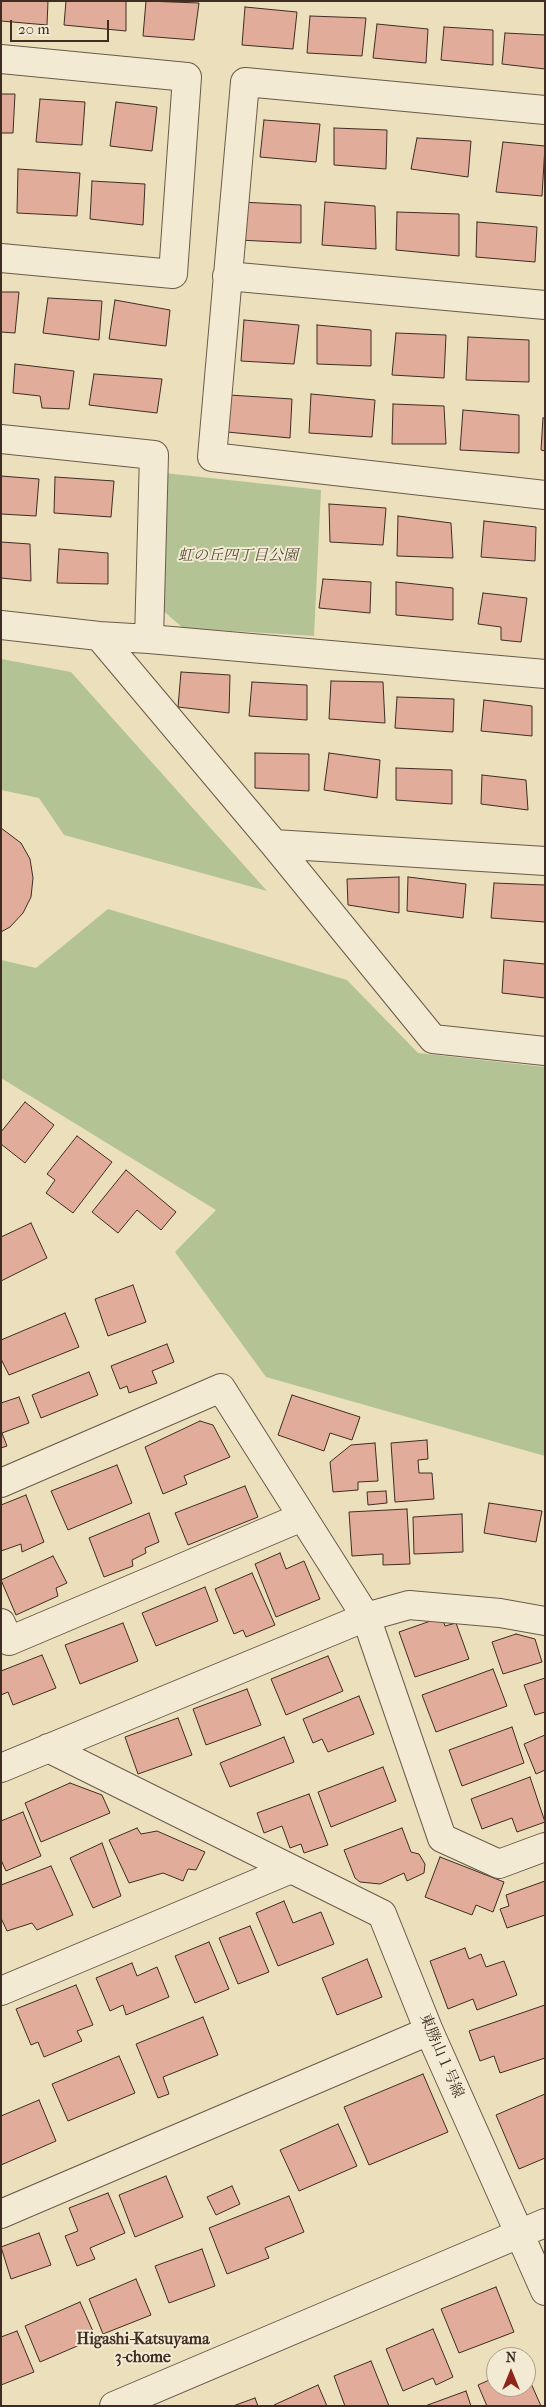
<!DOCTYPE html>
<meta charset="utf-8">
<style>
body{margin:0}
#map{position:relative;width:546px;height:2407px;overflow:hidden;background:#ecdfbc;font-family:"IM FELL French Canon",serif}
canvas{display:block}
.frame{position:absolute;inset:0;border:2px solid #3f2d24;pointer-events:none}
.north{position:absolute;left:486px;top:2347px;width:50px;height:50px;box-sizing:border-box;background:#f3ead3;border:1px solid #ab9e8d;border-radius:50%;rotate:0deg;font-size:14px;font-weight:700;line-height:20px;text-align:center;color:#3f2d24}
.north::after{content:'';display:block;margin:auto;width:18px;height:22px;background:#8f2418;clip-path:polygon(50% 0,100% 100%,50% 72%,0 100%)}
.scale{position:absolute;left:10px;top:20px;width:99px;height:22px;box-sizing:border-box;border:2px solid #3f2d24;border-top:0;padding-left:6px;font-size:15px;line-height:18px;white-space:nowrap;color:#3f2d24;-webkit-text-stroke:4px #f3ead3;paint-order:stroke}
</style>
<div id="map">
<canvas width="546" height="2407"></canvas>
<div class="frame"></div>
<div class="north">N</div>
<div class="scale">20 m</div>
</div>
<script>
const g = document.querySelector('canvas').getContext('2d');
g.lineJoin = 'round';
function fillPath(path, color) { g.fillStyle = color; g.fill(path, 'evenodd'); }
const poly = rows => new Path2D(rows.map(r => 'M' + r).join(''));
function strokePath(path, color, width, dash) { g.strokeStyle = color; g.lineWidth = width; g.lineCap = dash ? 'butt' : 'round'; g.setLineDash(dash || []); g.stroke(path); }
function label(font, color, halo, rows, align = 'center') {
  g.font = font + ' "IM FELL French Canon","Noto Serif JP",serif'; g.lineWidth = 4; g.setLineDash([]); g.textBaseline = 'middle'; g.strokeStyle = halo; g.fillStyle = color; for (const [text, x, y, turn = 0] of rows) {
    g.save(); g.translate(x, y); g.rotate((+turn || 0) * Math.PI / 180); g.textAlign = isNaN(turn) ? turn : align; if (halo) g.strokeText(text, 0, 0); g.fillText(text, 0, 0); g.restore();
  }
}
const green = poly([
 [164,473,321,490,314,636,183,628,159,607],
 [1,659,71,672,267,891,64,835,39,798,1,790],
 [108,909,347,980,418,1053,545,1067,545,1456,266,1377,175,1252,216,1210,1,1078,1,960,36,968]
]);
const building = poly([
 [1,1,48,1,47,25,1,21,1,1],
 [66,1,126,1,126,31,64,25,66,1],
 [146,1,199,3,194,40,143,36,146,1],
 [245,7,297,12,293,49,242,45,245,7],
 [310,16,366,18,362,56,307,53,310,16],
 [377,24,428,29,426,63,373,58,377,24],
 [444,27,493,30,493,65,441,60,444,27],
 [505,33,545,35,545,69,502,64,505,33],
 [1,94,15,94,13,133,1,133,1,94],
 [40,99,85,102,82,145,36,142,40,99],
 [116,102,157,107,152,151,110,146,116,102],
 [264,120,320,124,316,162,260,157,264,120],
 [334,128,387,130,386,169,334,165,334,128],
 [417,138,471,141,468,177,411,169,417,138],
 [503,142,545,146,542,196,496,192,503,142],
 [18,169,80,173,77,216,17,213,18,169],
 [92,181,145,184,143,225,90,219,92,181],
 [240,202,301,205,301,243,238,240,240,202],
 [325,202,375,206,376,249,322,245,325,202],
 [397,212,459,214,459,256,396,250,397,212],
 [477,222,537,227,535,262,476,257,477,222],
 [1,292,19,292,15,333,1,332,1,292],
 [48,298,102,301,99,340,43,333,48,298],
 [115,300,170,310,166,346,109,339,115,300],
 [244,320,299,325,294,364,241,361,244,320],
 [317,325,371,330,371,366,317,364,317,325],
 [396,333,446,335,444,378,392,375,396,333],
 [468,337,529,340,529,382,466,380,468,337],
 [15,364,74,371,69,409,42,408,40,396,13,393,15,364],
 [94,374,162,379,157,413,89,405,94,374],
 [311,394,375,400,372,437,309,433,311,394],
 [229,395,292,399,290,438,227,432,229,395],
 [393,404,444,406,446,444,392,444,393,404],
 [463,410,519,415,519,453,460,450,463,410],
 [543,418,545,418,545,451,541,450,543,418],
 [1,476,39,479,36,516,1,514,1,476],
 [55,477,114,481,111,517,54,513,55,477],
 [329,504,386,508,383,545,330,542,329,504],
 [398,516,451,523,453,558,397,556,398,516],
 [484,521,536,527,535,561,481,557,484,521],
 [1,542,30,544,31,581,1,578,1,542],
 [59,549,108,553,108,584,57,583,59,549],
 [323,579,371,582,370,613,319,608,323,579],
 [396,582,453,588,453,620,396,615,396,582],
 [483,593,527,598,521,642,501,640,501,627,478,624,483,593],
 [181,672,230,675,229,713,178,707,181,672],
 [331,681,383,682,385,723,329,719,331,681],
 [252,682,307,685,307,720,249,716,252,682],
 [397,697,454,699,453,732,395,728,397,697],
 [484,700,532,706,532,736,481,731,484,700],
 [255,753,309,754,309,791,255,788,255,753],
 [329,753,380,760,377,798,324,790,329,753],
 [396,768,452,770,452,804,396,800,396,768],
 [482,775,526,780,528,810,481,804,482,775],
 [1,828,21,843,30,859,33,878,31,897,23,913,10,927,1,932,1,828],
 [399,877,399,913,348,905,347,879,399,877],
 [408,877,466,884,463,918,407,911,408,877],
 [494,883,545,885,545,922,491,918,494,883],
 [504,960,545,964,545,998,502,993,504,960],
 [25,1102,54,1125,25,1163,1,1144,1,1132,25,1102],
 [77,1136,112,1162,73,1213,46,1193,55,1180,47,1174,77,1136],
 [126,1170,176,1212,161,1230,137,1210,118,1233,92,1212,126,1170],
 [31,1223,47,1258,1,1281,1,1237,31,1223],
 [133,1285,146,1322,108,1336,95,1299,133,1285],
 [65,1313,79,1347,9,1375,1,1359,1,1340,65,1313],
 [167,1344,174,1362,152,1371,157,1383,129,1393,127,1386,120,1389,111,1366,167,1344],
 [89,1372,98,1395,41,1418,32,1395,89,1372],
 [292,1395,360,1417,352,1440,330,1433,324,1451,278,1435,292,1395],
 [19,1397,29,1423,2,1433,7,1446,1,1448,1,1403,19,1397],
 [200,1421,213,1425,230,1457,184,1476,187,1484,163,1494,145,1447,200,1421],
 [427,1440,428,1459,418,1460,419,1473,432,1473,434,1499,395,1502,391,1443,427,1440],
 [375,1443,378,1481,358,1482,358,1490,333,1492,330,1462,351,1445,375,1443],
 [117,1465,132,1503,68,1530,51,1491,117,1465],
 [245,1486,258,1517,188,1545,175,1513,245,1486],
 [386,1491,387,1503,368,1505,367,1492,386,1491],
 [26,1495,44,1542,22,1552,21,1544,1,1551,1,1505,26,1495],
 [489,1503,542,1511,536,1542,484,1533,489,1503],
 [407,1509,410,1564,383,1565,383,1554,352,1556,349,1512,407,1509],
 [149,1513,159,1542,145,1548,146,1553,132,1560,133,1566,104,1577,89,1538,149,1513],
 [462,1514,463,1552,414,1554,413,1517,462,1514],
 [280,1553,286,1569,304,1561,320,1599,276,1617,255,1564,280,1553],
 [53,1556,67,1583,56,1588,58,1596,16,1615,1,1580,53,1556],
 [252,1573,275,1625,246,1637,243,1630,234,1634,215,1589,252,1573],
 [205,1587,218,1621,156,1646,142,1613,205,1587],
 [442,1617,445,1626,456,1623,469,1659,415,1677,399,1632,442,1617],
 [123,1623,138,1661,80,1684,65,1645,123,1623],
 [516,1634,535,1639,542,1662,503,1674,492,1642,516,1634],
 [42,1655,56,1688,13,1705,8,1692,1,1695,1,1671,42,1655],
 [328,1656,343,1691,286,1715,271,1679,328,1656],
 [493,1669,507,1706,436,1732,422,1695,493,1669],
 [545,1678,545,1712,535,1715,524,1685,545,1678],
 [247,1689,261,1725,206,1745,193,1709,247,1689],
 [359,1696,374,1734,328,1752,322,1739,313,1743,303,1719,359,1696],
 [178,1718,192,1755,138,1774,125,1737,178,1718],
 [512,1727,524,1763,462,1786,449,1750,512,1727],
 [545,1735,545,1770,536,1774,524,1744,545,1735],
 [284,1737,294,1762,230,1787,220,1763,284,1737],
 [383,1767,396,1801,331,1827,318,1792,383,1767],
 [530,1777,545,1822,517,1832,512,1818,482,1829,471,1799,530,1777],
 [70,1783,102,1795,110,1813,41,1842,25,1803,70,1783],
 [309,1794,328,1845,304,1853,301,1844,290,1848,282,1826,264,1833,257,1813,309,1794],
 [23,1812,41,1856,6,1871,1,1860,1,1821,23,1812],
 [137,1828,141,1834,157,1831,205,1852,196,1870,188,1869,183,1881,163,1873,129,1883,109,1840,137,1828],
 [402,1828,411,1852,419,1854,425,1864,424,1873,407,1881,404,1873,380,1884,360,1882,355,1878,344,1850,402,1828],
 [102,1843,121,1896,93,1908,70,1858,102,1843],
 [440,1857,504,1882,493,1912,476,1905,472,1915,425,1897,440,1857],
 [51,1866,73,1915,37,1930,32,1923,7,1931,1,1918,1,1885,51,1866],
 [545,1881,545,1915,507,1928,500,1909,509,1906,506,1895,545,1881],
 [284,1901,293,1923,321,1912,334,1944,278,1966,256,1913,284,1901],
 [250,1926,269,1972,238,1984,219,1938,250,1926],
 [209,1942,229,1989,195,2003,175,1956,209,1942],
 [465,1948,469,1959,481,1954,486,1967,504,1961,517,1995,477,2010,473,1999,448,2009,430,1961,465,1948],
 [367,1959,382,1997,337,2015,322,1978,367,1959],
 [132,1963,137,1976,157,1967,169,1997,126,2015,123,2005,110,2011,96,1978,132,1963],
 [76,1985,93,2025,77,2031,82,2041,44,2057,38,2042,31,2045,16,2009,76,1985],
 [545,2005,545,2058,500,2073,494,2056,480,2061,469,2031,545,2005],
 [203,2017,218,2055,163,2077,169,2094,158,2098,136,2044,203,2017],
 [119,2056,135,2093,68,2121,52,2084,119,2056],
 [423,2074,448,2132,369,2165,344,2107,423,2074],
 [545,2094,545,2158,519,2169,496,2115,545,2094],
 [39,2100,56,2141,1,2165,1,2116,39,2100],
 [338,2124,357,2166,299,2191,280,2150,338,2124],
 [166,2176,183,2217,135,2237,119,2195,166,2176],
 [232,2186,240,2204,216,2215,207,2197,232,2186],
 [108,2193,125,2233,90,2248,95,2259,77,2266,65,2236,78,2231,69,2208,108,2193],
 [289,2196,304,2232,265,2248,269,2258,227,2274,209,2228,289,2196],
 [39,2233,51,2265,11,2279,1,2247,39,2233],
 [202,2249,215,2286,169,2303,155,2266,202,2249],
 [136,2279,151,2315,103,2334,89,2299,136,2279],
 [496,2287,514,2332,459,2353,441,2309,496,2287],
 [80,2302,96,2338,40,2362,25,2326,80,2302],
 [433,2329,453,2377,436,2385,433,2378,403,2391,386,2349,433,2329],
 [17,2331,34,2372,1,2385,1,2337,17,2331],
 [371,2361,389,2406,345,2406,334,2376,371,2361],
 [526,2372,541,2406,487,2406,478,2385,496,2377,496,2387,526,2387,526,2372],
 [318,2385,327,2406,274,2406,274,2405,318,2385],
 [466,2391,471,2406,425,2406,466,2391],
 [255,2398,258,2406,233,2406,255,2398]
]);
const minor = poly([
 [1,59,187,77,173,274,1,258],
 [545,110,245,82,212,457,545,495],
 [227,276,545,305],
 [1,439,154,455,149,639],
 [1,625,99,636,149,639,545,674],
 [99,636,274,844,433,1039,545,1051],
 [274,844,545,861],
 [1,1483,221,1388,366,1617,442,1838,499,1864,545,1847],
 [1,1623,9,1641,302,1517],
 [48,1748,382,1914,429,2031,545,2291],
 [1,1768,366,1617,409,1605,500,1613,545,1621],
 [1,1991,291,1869],
 [1,2214,429,2031],
 [114,2406,545,2223]
]);
const parkNames = [
 ["虹の丘四丁目公園",238,556]
];
const streetNames = [
 ["東勝山１号線",441,2056,67]
];
const neighbourhoodNames = [
 ["Higashi-Katsuyama",143,2340],
 ["3-chome",143,2358]
];
fillPath(green, '#b3c394');
fillPath(building, '#e1ac99');
strokePath(building, '#3f2d24', 1);
strokePath(minor, '#6a5a4a', 30);
strokePath(minor, '#f3ead3', 28);
label('italic 15px', '#564b3a', '#f3ead3', parkNames);
label('15px', '#3f2d24', '#f3ead3', streetNames);
label('bold 16px', '#3f2d24', '#f3ead3', neighbourhoodNames);
</script>
